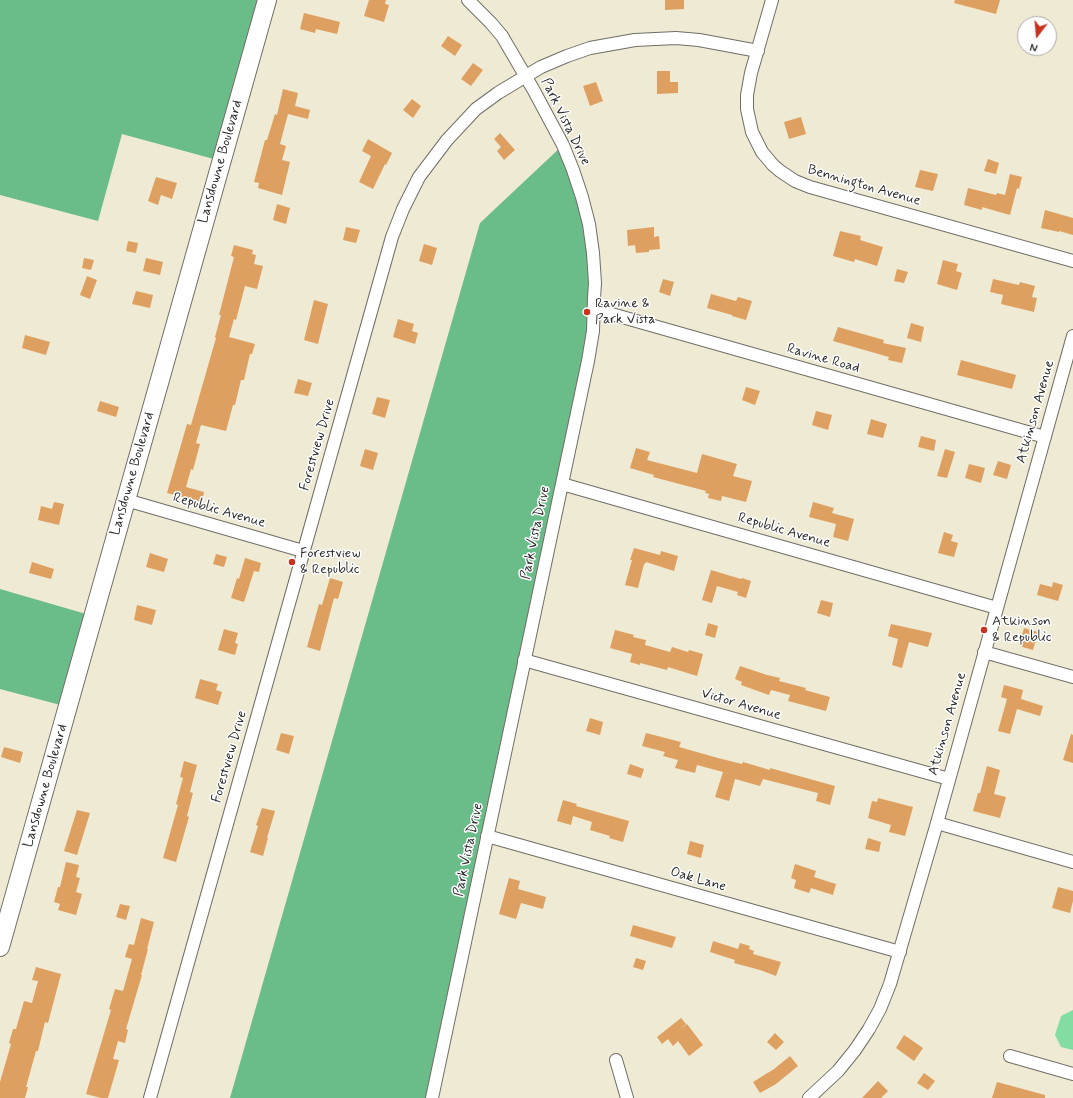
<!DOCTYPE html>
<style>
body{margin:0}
#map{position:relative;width:1073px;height:1098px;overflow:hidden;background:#efead3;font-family:Mynerve,sans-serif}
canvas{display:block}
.north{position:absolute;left:1017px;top:16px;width:40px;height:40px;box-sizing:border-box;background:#fff;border:1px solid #aaa;border-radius:50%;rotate:196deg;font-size:11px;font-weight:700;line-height:16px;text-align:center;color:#2b2b2b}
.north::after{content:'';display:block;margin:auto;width:14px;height:18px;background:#c8321e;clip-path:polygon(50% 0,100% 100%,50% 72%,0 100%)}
</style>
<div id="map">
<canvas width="1073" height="1098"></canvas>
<div class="north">N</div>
</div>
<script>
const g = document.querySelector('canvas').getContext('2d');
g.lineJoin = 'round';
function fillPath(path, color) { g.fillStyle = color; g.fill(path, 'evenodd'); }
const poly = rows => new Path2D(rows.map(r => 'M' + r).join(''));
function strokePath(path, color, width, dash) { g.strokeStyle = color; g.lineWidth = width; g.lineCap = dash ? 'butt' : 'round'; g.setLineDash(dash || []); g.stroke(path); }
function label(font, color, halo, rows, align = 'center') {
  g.font = font + ' Mynerve,sans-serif'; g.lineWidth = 3; g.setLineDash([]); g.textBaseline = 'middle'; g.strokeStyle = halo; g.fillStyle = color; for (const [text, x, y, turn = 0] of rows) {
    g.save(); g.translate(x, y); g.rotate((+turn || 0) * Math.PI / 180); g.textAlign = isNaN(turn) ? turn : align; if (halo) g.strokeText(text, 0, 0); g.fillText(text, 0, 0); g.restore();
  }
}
const green = poly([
 [1073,1010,1073,1050,1061,1047,1055,1035,1061,1016]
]);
const forest = poly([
 [0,0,267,0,221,161,122,134,98,221,0,195],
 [563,145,582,197,594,309,432,1098,230,1098,480,223],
 [0,589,93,616,68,707,0,689]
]);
const building = poly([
 [369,0,386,0,385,4,389,5,384,22,364,16],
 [665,0,684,0,684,9,665,10],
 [955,0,1000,0,996,14,954,3],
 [304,13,340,22,337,34,316,29,315,33,300,29],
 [448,36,462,45,455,56,441,46],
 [473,63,483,70,471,86,461,79],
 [657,71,670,71,670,82,678,82,678,93,657,94],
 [596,82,603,101,590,106,583,86],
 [283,89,298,93,295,106,310,110,308,119,288,114,280,144,286,146,282,160,290,162,282,195,258,188,259,183,254,182,265,140,267,140,275,114,277,115],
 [412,99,421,106,413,118,403,110],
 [801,117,806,134,789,139,784,122],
 [500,133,515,150,504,160,497,151,501,147,494,139],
 [368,139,392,153,386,165,385,164,373,189,359,182,371,156,362,151],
 [988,159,999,163,996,174,984,171],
 [920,170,938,174,933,191,915,187],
 [1010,174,1022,177,1019,189,1017,188,1010,215,982,207,982,210,964,205,968,188,996,195,997,193,1005,195],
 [156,177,177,183,172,199,161,195,158,205,148,201],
 [277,204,290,208,286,224,273,220],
 [1045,210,1073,218,1073,235,1059,231,1059,232,1041,228],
 [346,227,360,230,356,243,343,240],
 [654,227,654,237,659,236,660,249,649,250,649,252,636,253,635,245,628,246,627,230],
 [840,231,861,236,860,240,883,247,877,266,855,259,854,262,833,256],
 [128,241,138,243,136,253,126,251],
 [424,244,437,248,432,265,419,261],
 [234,245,253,250,252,254,256,255,254,264,263,266,257,289,245,286,236,320,234,319,229,337,255,344,252,354,250,354,244,380,241,380,235,405,233,405,226,431,201,425,196,443,200,444,193,470,191,469,186,487,204,492,202,502,167,493,187,424,191,425,216,338,215,337,221,315,219,315,234,257,231,256],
 [84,258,94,260,91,270,82,268],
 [146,258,163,262,160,275,143,271],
 [943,260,958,264,956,271,962,273,957,290,937,284],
 [897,269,908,272,904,283,894,281],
 [87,276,97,280,90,299,80,295],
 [663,279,674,282,670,296,659,292],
 [993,279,1019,285,1020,282,1035,286,1032,297,1037,298,1034,312,1001,304,1003,295,990,292],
 [136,291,153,295,150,308,132,304],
 [711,294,736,301,738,297,752,301,746,320,732,316,732,315,707,308],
 [314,300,328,304,318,344,304,340],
 [398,319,414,324,412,331,418,333,415,344,393,337],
 [911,323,924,327,921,342,907,338],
 [838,327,884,340,883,343,906,348,902,363,888,360,889,357,833,341],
 [25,335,50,342,46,355,22,348],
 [961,360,1016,375,1012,389,957,375],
 [298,379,312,383,308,396,294,393],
 [746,387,760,391,755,405,742,400],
 [377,397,390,400,385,418,372,414],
 [100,401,119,407,116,417,97,411],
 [816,411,832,415,828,430,812,425],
 [871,419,887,424,883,438,867,434],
 [921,436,936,440,934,451,918,447],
 [636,448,650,452,647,460,697,473,702,454,737,464,733,476,752,481,746,502,722,496,721,501,708,498,709,494,705,493,706,491,653,477,654,475,630,468],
 [365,449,378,453,373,470,360,466],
 [945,449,955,452,947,478,937,476],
 [998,461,1011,465,1007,479,993,475],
 [969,464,985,468,981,483,965,478],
 [54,502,64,504,59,525,38,520,41,506,52,509],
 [813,502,834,508,832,513,854,519,848,541,833,537,836,524,809,517],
 [944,532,953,535,951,541,958,543,954,557,938,553],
 [634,548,660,555,661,551,678,556,674,571,646,562,645,564,644,564,638,588,625,585,632,560,630,560],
 [150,553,168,559,164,572,146,567],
 [216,554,227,557,224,567,213,564],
 [245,558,261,563,259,572,254,571,244,602,231,598,237,578,239,579],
 [32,562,54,569,51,579,29,573],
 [711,570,741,579,742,578,751,581,746,598,737,595,738,592,717,586,712,603,702,600],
 [330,578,343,582,338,599,334,598,320,651,307,647,319,604,322,605],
 [1053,582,1063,585,1058,601,1037,595,1040,584,1052,587],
 [821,600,833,603,830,617,817,613],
 [137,605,156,610,152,625,134,620],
 [708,623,718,626,715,638,705,635],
 [891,624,932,633,928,647,909,642,902,668,892,665,898,639,888,636],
 [1024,628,1038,632,1033,650,1019,646],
 [224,629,238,633,235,643,238,644,235,655,218,650],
 [615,630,634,635,633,637,646,640,645,645,670,652,672,647,688,652,689,650,703,654,697,676,668,667,667,670,640,663,640,665,630,662,632,654,610,648],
 [740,666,767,675,780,678,779,681,806,688,805,690,830,697,826,711,788,701,790,695,771,690,769,695,741,685,742,682,735,679],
 [200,679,218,684,216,690,222,692,218,705,195,698],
 [1004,685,1023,690,1021,699,1043,706,1040,716,1017,709,1010,734,998,731,1007,699,1001,697],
 [590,718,603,722,600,735,586,731],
 [281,733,294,736,289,754,276,750],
 [646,733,681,742,679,747,718,758,742,764,743,762,770,770,770,768,835,786,830,805,816,801,818,793,763,779,760,786,735,779,729,801,715,797,723,772,697,765,695,773,675,768,678,760,663,756,665,752,642,746],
 [1071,734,1073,735,1073,763,1063,760],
 [4,747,23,752,20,763,1,757],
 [184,761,197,765,190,792,193,793,187,816,189,817,176,862,163,858,178,805,176,804,183,778,180,777],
 [630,764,644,769,641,778,627,774],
 [987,766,1000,770,994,794,1006,797,1000,818,973,811,978,793,980,793],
 [878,798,913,807,905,836,889,832,891,825,868,818,872,801,877,802],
 [563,800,577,804,576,806,629,821,623,842,609,838,610,836,590,830,592,822,573,816,571,825,557,821],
 [262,808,275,811,267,838,268,838,263,856,250,852,258,826,256,825],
 [77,810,90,813,77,855,64,851],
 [868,838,881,842,879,852,865,849],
 [690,841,704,845,701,858,687,854],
 [66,862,79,865,76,877,80,878,76,892,82,894,76,915,58,910,60,904,54,902,58,887,60,887],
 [795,864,816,871,814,877,836,884,833,895,811,888,809,893,794,888,796,880,791,878],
 [509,878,520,881,518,889,546,897,543,909,521,903,516,919,499,914],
 [1058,887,1073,891,1073,901,1070,913,1052,908],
 [120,904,130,906,126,920,116,917],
 [141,918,154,922,147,949,148,949,141,975,142,975,126,1029,128,1030,125,1043,118,1041,113,1059,119,1060,108,1098,101,1098,86,1094,111,1010,109,1009,115,989,123,991,132,959,125,957,129,944,134,945],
 [633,925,676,937,672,948,630,936],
 [713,941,738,949,740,943,750,946,749,949,754,951,753,954,781,962,776,976,760,970,734,963,735,960,710,952],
 [636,958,646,961,643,970,633,967],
 [36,967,61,974,48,1023,45,1022,38,1051,36,1051,26,1087,28,1087,25,1098,0,1098,0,1082,11,1044,9,1043,13,1029,16,1029,24,1001,32,1003,38,981,32,980],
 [681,1018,686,1024,680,1029,687,1024,703,1045,689,1056,678,1041,673,1046,668,1039,662,1044,657,1037],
 [775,1033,784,1042,776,1050,767,1042],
 [904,1035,923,1048,914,1061,896,1048],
 [790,1056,798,1066,776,1084,760,1093,753,1082,774,1069],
 [924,1073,935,1081,928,1090,917,1083],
 [878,1081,888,1091,881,1098,862,1098],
 [997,1082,1045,1095,1045,1098,992,1098]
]);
const street = poly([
 [772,0,751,73,747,95,747,109,752,132,762,152,773,165,780,171,795,181,810,187,1073,261],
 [594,309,1045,437],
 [562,484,997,608],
 [126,500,303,551],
 [984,652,1073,677],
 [524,660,949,779],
 [937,823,1073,862],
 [487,836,900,952],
 [1010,1056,1073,1074],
 [616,1060,627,1098],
 [150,1098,392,237,403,209,419,177,447,140,476,109,498,93,526,76,541,67,567,56,590,48,635,40,676,38,699,40,758,51],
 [432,1098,588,361,593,331,594,298,595,283,593,253,589,224,582,197,573,170,563,145,533,89,502,36,491,23,468,0],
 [809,1098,838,1071,855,1050,869,1029,880,1009,890,984,937,823,1073,336]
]);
const secondary = poly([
 [0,947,267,0]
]);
const markers = [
 [587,312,4,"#c8321e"],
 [292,562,4,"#c8321e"],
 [984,630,4,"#c8321e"]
];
const streetNames = [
 ["Park Vista Drive",565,122,64],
 ["Lansdowne Boulevard",221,162,-74],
 ["Bennington Avenue",864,186,16],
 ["Ravine Road",823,359,16],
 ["Atkinson Avenue",1036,412,-74],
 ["Forestview Drive",318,445,-74],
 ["Lansdowne Boulevard",133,474,-74],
 ["Republic Avenue",219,511,16],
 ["Republic Avenue",784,531,16],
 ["Park Vista Drive",536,533,-78],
 ["Victor Avenue",741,705,16],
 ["Atkinson Avenue",948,724,-74],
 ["Forestview Drive",230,757,-74],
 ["Lansdowne Boulevard",46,786,-74],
 ["Park Vista Drive",469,850,-78],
 ["Oak Lane",698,880,16]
];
const poiNames = [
 ["Ravine &",595,304],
 ["Park Vista",595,320],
 ["Forestview",300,554],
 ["& Republic",300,570],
 ["Atkinson",992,622],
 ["& Republic",992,638]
];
fillPath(green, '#83dca2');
fillPath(forest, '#6abc88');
fillPath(building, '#dea060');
strokePath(street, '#706e66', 14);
strokePath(secondary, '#706e66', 20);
strokePath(street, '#fff', 12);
strokePath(secondary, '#fff', 18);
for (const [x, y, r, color] of markers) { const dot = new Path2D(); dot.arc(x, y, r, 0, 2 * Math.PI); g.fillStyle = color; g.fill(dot); strokePath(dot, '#fff', 1.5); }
label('14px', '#2b2b2b', '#fff', streetNames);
label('14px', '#2b2b2b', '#fff', poiNames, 'left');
</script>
